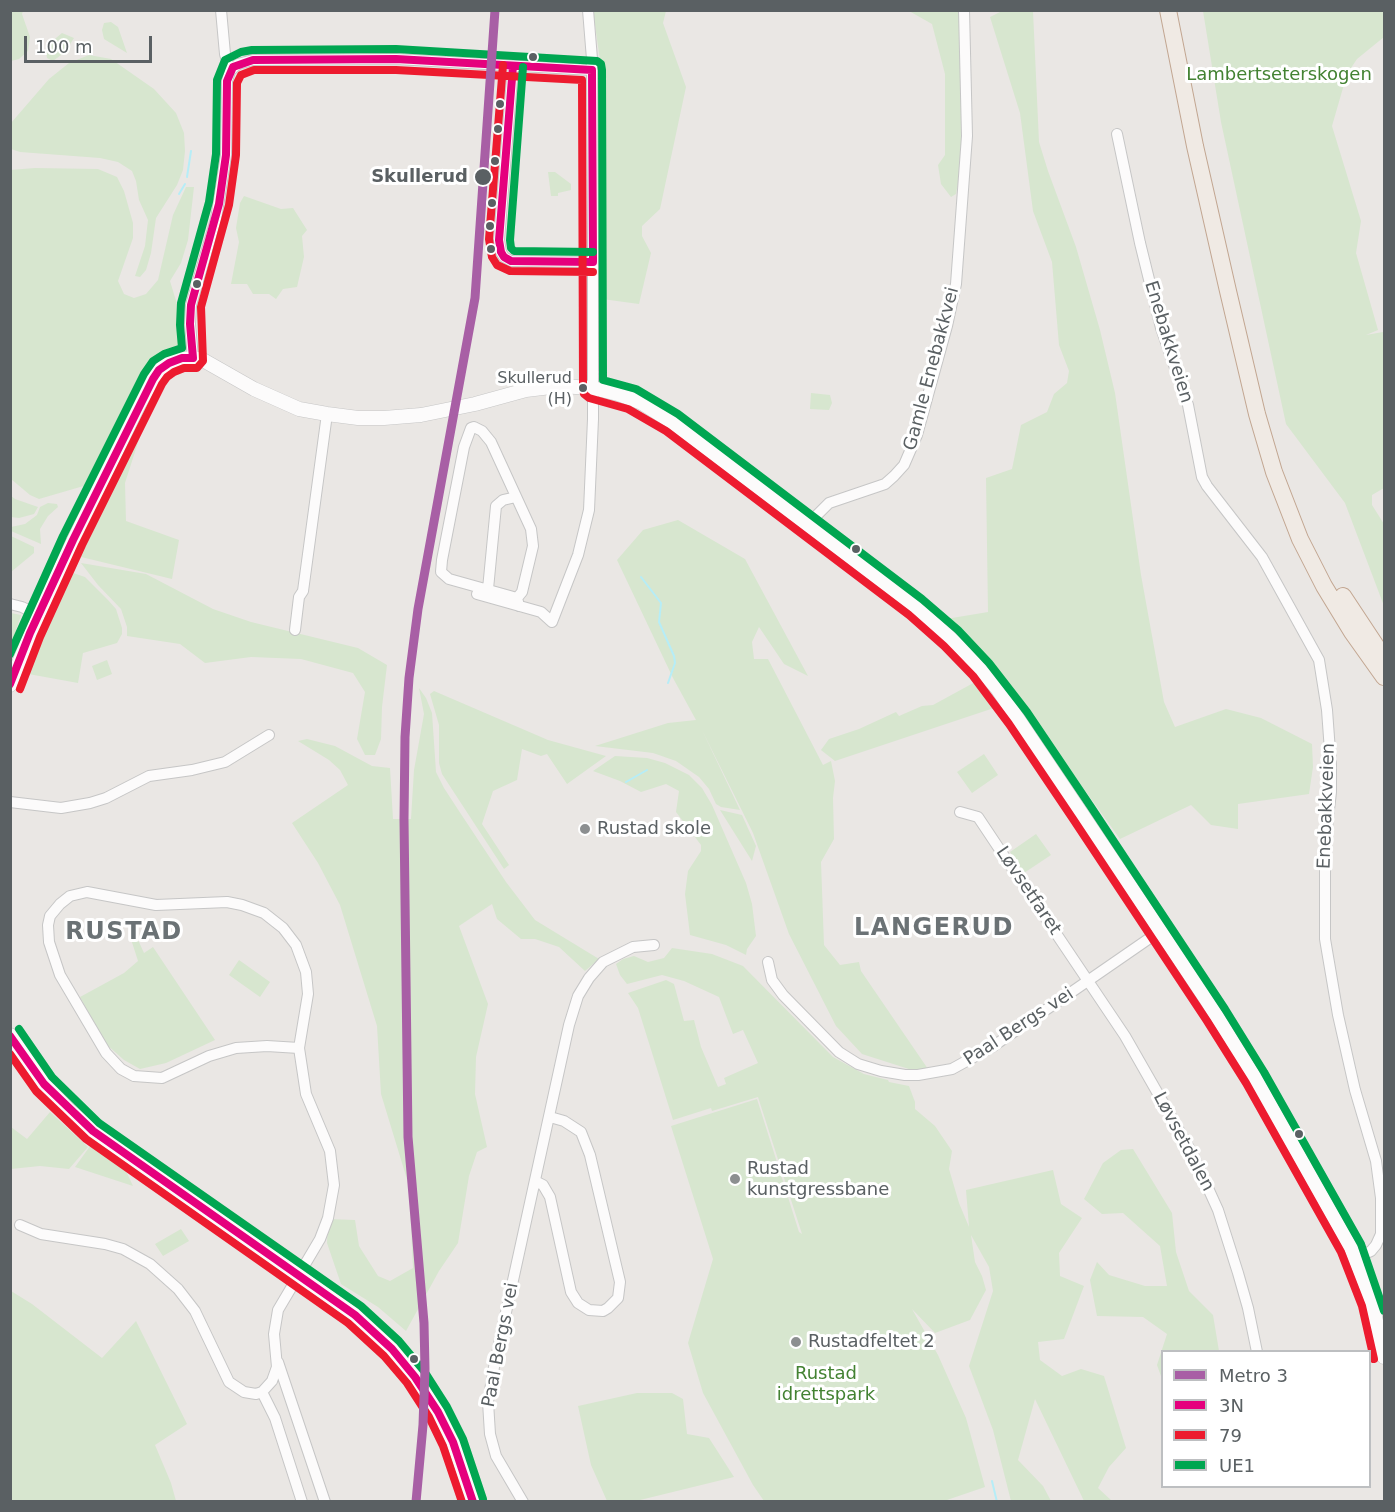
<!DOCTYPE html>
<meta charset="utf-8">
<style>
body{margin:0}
#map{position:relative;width:1395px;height:1512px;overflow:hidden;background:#eae7e4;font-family:"DejaVu Sans",sans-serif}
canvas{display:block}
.frame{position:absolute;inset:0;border:12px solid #5a6063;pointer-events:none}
.legend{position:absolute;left:1161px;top:1350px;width:210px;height:138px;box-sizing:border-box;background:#fff;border:2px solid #bdbfc1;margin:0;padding:8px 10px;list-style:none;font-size:18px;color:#5a6063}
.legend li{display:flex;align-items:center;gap:12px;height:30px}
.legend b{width:30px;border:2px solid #bdbfc1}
.scale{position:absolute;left:24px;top:36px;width:128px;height:27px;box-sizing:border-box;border:3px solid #5a6063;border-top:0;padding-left:8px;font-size:18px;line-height:21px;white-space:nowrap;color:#5a6063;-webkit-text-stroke:4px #fff;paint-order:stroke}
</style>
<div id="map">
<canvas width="1395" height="1512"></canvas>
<div class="frame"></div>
<ul class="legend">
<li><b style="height:8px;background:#a85fa5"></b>Metro 3</li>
<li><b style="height:8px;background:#e5007d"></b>3N</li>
<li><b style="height:8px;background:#ed1b2f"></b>79</li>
<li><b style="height:8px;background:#00a651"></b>UE1</li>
</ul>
<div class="scale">100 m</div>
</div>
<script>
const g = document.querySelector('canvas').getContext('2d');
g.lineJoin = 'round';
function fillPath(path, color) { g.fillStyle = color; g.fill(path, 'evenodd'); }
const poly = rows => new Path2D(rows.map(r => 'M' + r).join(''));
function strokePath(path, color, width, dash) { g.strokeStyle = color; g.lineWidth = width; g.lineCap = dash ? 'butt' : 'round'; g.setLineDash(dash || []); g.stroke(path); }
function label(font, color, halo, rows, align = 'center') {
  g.font = font + ' "DejaVu Sans",sans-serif'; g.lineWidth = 6; g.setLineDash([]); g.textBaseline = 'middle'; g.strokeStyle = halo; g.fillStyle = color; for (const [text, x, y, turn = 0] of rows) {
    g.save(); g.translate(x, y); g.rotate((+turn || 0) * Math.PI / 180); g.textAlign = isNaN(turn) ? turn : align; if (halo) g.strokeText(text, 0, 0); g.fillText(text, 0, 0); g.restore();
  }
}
const green = poly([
 [11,10,23,11,22,14,30,37,28,51,19,59,11,61],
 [1004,10,1033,11,1039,142,1048,171,1076,247,1100,330,1115,393,1141,575,1164,702,1175,727,1226,709,1261,718,1312,744,1313,767,1309,794,1238,804,1238,829,1211,825,1191,805,1120,839,1004,678,946,619,988,612,986,478,1012,469,1021,425,1047,412,1054,394,1067,383,1069,371,1059,345,1052,262,1033,211,1020,113,990,17],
 [593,11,666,11,663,23,686,87,660,209,642,226,642,236,651,253,639,304,602,299,600,60],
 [909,11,962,11,964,149,956,194,951,197,941,184,938,165,945,155,945,74,932,24],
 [1203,11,1384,11,1384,37,1357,59,1347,74,1332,126,1361,221,1356,253,1378,330,1366,335,1383,332,1384,340,1384,488,1372,495,1372,505,1384,524,1384,606,1345,503,1286,424,1221,122],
 [111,22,118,27,127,53,104,39,102,30,104,23],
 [62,33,74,38,65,52,53,61,47,58,46,52,50,43],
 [89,55,111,59,154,89,176,113,184,133,185,151,183,170,177,185,156,218,151,253,146,270,140,277,135,276,145,246,148,220,139,200,136,181,132,171,118,162,100,158,20,152,11,149,11,123,49,79,69,63],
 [35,168,98,169,117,177,124,191,133,223,133,238,118,281,124,294,134,298,146,294,158,280,173,215,186,187,194,187,188,240,181,263,170,281,177,304,180,345,161,357,147,378,119,432,87,485,39,499,30,495,11,479,10,170],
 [548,172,555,172,571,184,571,190,558,193,558,196,551,196],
 [244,196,281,209,293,208,307,230,302,236,304,257,297,287,283,289,276,299,269,294,253,294,247,284,231,284,239,242,236,228,240,203],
 [811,393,830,395,832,403,829,410,810,409],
 [142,430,125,483,126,521,179,540,172,579,77,556,130,443],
 [10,495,15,499,38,507,34,514,19,518,11,517],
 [48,503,57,504,58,507,48,516,40,529,41,544,11,531,11,527,25,524,37,515,40,507],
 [678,520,745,559,808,676,784,664,759,627,752,642,754,659,768,659,823,765,831,761,835,781,833,798,834,839,821,862,824,945,840,965,859,962,861,971,928,1069,912,1070,862,1054,836,1026,789,934,753,833,702,730,740,810,721,807,716,804,709,789,699,777,676,761,653,753,595,746,668,723,696,720,673,678,617,560,643,530],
 [11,536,34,547,34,553,11,572],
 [81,563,146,574,213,609,251,622,358,648,387,665,382,707,381,739,375,755,365,755,357,739,365,692,353,673,301,659,251,657,205,663,180,644,127,636,127,627,121,609,98,585],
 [70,572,85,577,108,600,116,609,122,628,122,634,117,643,83,653,78,683,23,673],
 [11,613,21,615,11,646,10,613],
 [107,660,112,674,97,680,92,666],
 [977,681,992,697,997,707,835,761,821,750,829,739,859,729,896,712,899,716,922,706,933,705],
 [419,688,426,698,432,713,436,772,444,788,457,808,506,882,535,920,599,959,585,971,559,947,535,939,521,939,497,919,492,904,459,926,488,1004,476,1057,475,1094,487,1147,477,1152,469,1176,458,1243,439,1271,406,1331,378,1307,341,1284,327,1243,328,1219,355,1220,359,1246,378,1276,390,1281,413,1268,409,1186,381,1094,377,1026,340,905,318,863,292,823,348,785,340,770,329,760,298,741,307,739,335,746,372,766,390,768,393,819,411,819,414,770,424,714],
 [434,691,548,740,606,756,567,784,547,754,541,756,522,749,517,780,493,791,482,824,509,865,504,869,442,774,439,763,439,725,430,694],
 [984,754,998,775,972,793,957,772],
 [615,756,647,758,665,763,689,775,702,788,712,805,746,883,752,904,756,936,747,949,746,955,726,945,690,935,685,894,688,871,701,851,701,845,676,812,679,791,666,784,641,792,620,781,593,771],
 [720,810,742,815,756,846,752,861],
 [1036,834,1051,855,1024,873,1010,852],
 [129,933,139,942,144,953,153,947,215,1040,166,1063,140,1069,124,1060,106,1044,80,997,124,973,138,961],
 [672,948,712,954,743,966,833,1057,864,1074,888,1080,889,1082,909,1086,915,1102,915,1109,935,1126,952,1151,949,1169,959,1203,969,1227,966,1190,1053,1170,1061,1204,1082,1218,1059,1253,1060,1276,1084,1286,1064,1339,1038,1342,1040,1360,1062,1376,1081,1369,1104,1376,1126,1448,1109,1467,1098,1488,1112,1501,1084,1501,1035,1399,1018,1460,1043,1486,1051,1501,1011,1501,993,1430,969,1366,993,1291,989,1267,971,1235,975,1262,982,1276,986,1290,970,1320,935,1333,912,1309,938,1355,966,1418,985,1487,944,1501,764,1501,753,1485,703,1393,688,1343,713,1259,671,1126,757,1099,799,1232,802,1234,758,1097,712,1111,711,1108,673,1120,638,1008,628,993,666,980,674,984,684,1021,694,1020,701,1047,718,1087,726,1084,724,1078,758,1063,743,1030,733,1034,719,997,684,981,662,975,627,984,620,975,616,964,623,959,634,956,648,962,664,958],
 [239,960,270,982,260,997,229,975],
 [50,1112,88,1147,69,1169,40,1166,11,1169,11,1127,27,1139],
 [93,1142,121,1160,133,1186,75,1167],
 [1133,1149,1172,1213,1176,1252,1189,1291,1213,1315,1219,1351,1162,1352,1162,1379,1157,1365,1167,1334,1143,1317,1097,1316,1090,1280,1097,1262,1109,1275,1145,1286,1167,1286,1160,1246,1123,1213,1102,1214,1084,1199,1103,1163,1121,1150],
 [181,1229,189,1241,163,1256,155,1244],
 [11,1291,32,1304,102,1358,136,1321,187,1424,155,1445,171,1483,176,1501,11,1501],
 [637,1393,672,1393,683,1399,687,1434,709,1438,734,1477,636,1501,607,1501,591,1465,578,1406]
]);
const stream = poly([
 [187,177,191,151],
 [179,194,185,184],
 [641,577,661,603,659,622,674,656,675,663,668,683],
 [626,782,647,770],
 [992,1481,997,1502]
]);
const minor = poly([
 [513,66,499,240,501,252,504,257,511,261,593,262],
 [230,71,238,64,253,60,396,59,592,70],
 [1117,134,1140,243,1161,328,1188,405,1202,477,1207,486,1262,557,1319,660,1327,710,1331,765,1331,792,1325,845,1325,939,1338,1015,1355,1090,1376,1161,1381,1198,1381,1234,1376,1245,1371,1251,1356,1258],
 [193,358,190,324,191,305,216,219,226,155,227,81,230,71,225,54,221,10],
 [807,525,829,503,885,484,894,476,904,465,917,435,947,326,956,284,967,136,964,10],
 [488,589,496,506,503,500,516,497],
 [477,594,541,612,552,622,578,555,589,510,593,419,593,242,592,59,588,10],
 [517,598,449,579,441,572,442,560,464,447,471,428,474,427,482,431,491,442,531,529,533,546,522,592,517,598,519,606],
 [10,604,22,607,38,615],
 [295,630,299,597,303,591,327,414],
 [10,802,61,808,90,803,106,798,149,776,192,770,225,762,269,735],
 [960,812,978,817,1002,853,1125,1036,1193,1155,1218,1210,1238,1273,1248,1308,1257,1352],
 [768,962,772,980,783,995,839,1052,858,1064,881,1071,905,1075,918,1075,952,1069,992,1047,1160,931],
 [535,1181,543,1185,550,1197,571,1292,578,1303,589,1310,603,1311,608,1308,618,1298,620,1282,590,1155,581,1132,564,1121,550,1117],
 [20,1225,41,1234,105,1244,123,1249,150,1264,178,1289,195,1311,229,1382,244,1392,256,1394,262,1392,272,1381,277,1367,274,1334,278,1310,320,1239,328,1218,334,1185,330,1151,306,1094,299,1048,267,1046,236,1048,209,1056,162,1078,134,1076,121,1069,106,1053,60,975,49,942,48,925,50,916,60,904,70,896,87,892,156,905,227,902,242,905,264,913,283,928,296,945,306,972,308,994,299,1048],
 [278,1362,325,1502],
 [262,1392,275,1418,302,1502],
 [523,1502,496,1456,490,1434,488,1402,494,1367,569,1025,578,996,589,978,603,962,633,947,654,945]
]);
const secondary = poly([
 [10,685,39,613,138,406,156,374,164,366,176,360,193,358,203,360,254,389,299,409,327,414,358,418,384,418,421,415,475,404,526,390,559,386,593,388,618,394,642,403,672,422,916,607,962,649,997,688,1206,999,1255,1078,1351,1248,1372,1303,1384,1357],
 [10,1035,44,1084,69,1110,93,1131,355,1315,392,1349,415,1377,438,1412,453,1442,473,1502]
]);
const trunk = poly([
 [1168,10,1195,146,1228,291,1257,414,1274,472,1300,539,1324,586,1352,632,1384,677],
 [1343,596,1384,658]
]);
const bus1 = poly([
 [513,66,499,240,501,252,504,257,511,261,593,262],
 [592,70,593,262],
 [193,358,190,324,191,305,219,204,226,155,227,81,233,67,253,60,396,59,592,70],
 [10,684,30,633,73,540,153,379,159,370,169,363,182,358,193,358],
 [10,1036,44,1084,93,1131,355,1315,392,1349,415,1377,438,1412,453,1442,473,1502]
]);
const bus2 = poly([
 [503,65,489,239,492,257,497,265,510,271,593,272],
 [20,689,40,637,82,545,162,384,167,377,174,372,184,368,197,368,203,361,201,307,229,205,236,155,237,83,241,75,254,70,396,70,582,80,583,388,584,394,589,398,628,409,666,431,909,615,944,646,973,676,1009,724,1073,819,1207,1021,1246,1083,1341,1252,1362,1306,1374,1359],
 [10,1054,36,1091,86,1139,348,1323,384,1356,407,1383,429,1417,443,1446,462,1502]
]);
const bus3 = poly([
 [523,67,510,240,511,248,514,251,593,252],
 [10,654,63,536,144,374,153,361,164,354,182,348,180,325,181,303,209,202,216,154,217,80,225,60,241,52,252,50,396,49,597,61,601,64,602,70,603,380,636,389,678,414,922,599,958,630,989,663,1027,712,1091,807,1225,1009,1264,1072,1361,1244,1384,1311],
 [19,1029,52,1077,99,1123,361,1306,399,1341,424,1371,447,1407,463,1439,483,1499]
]);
const metro1 = poly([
 [416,1502,423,1425,425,1369,424,1323,408,1137,404,819,405,737,409,678,418,609,475,298,495,10]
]);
const markers = [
 [533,57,5,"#5a6063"],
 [500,104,5,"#5a6063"],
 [498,129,5,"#5a6063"],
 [495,161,5,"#5a6063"],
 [483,177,9,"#5a6063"],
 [492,203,5,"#5a6063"],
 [490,226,5,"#5a6063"],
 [491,249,5,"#5a6063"],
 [197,284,5,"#5a6063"],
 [583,388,5,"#5a6063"],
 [856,549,5,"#5a6063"],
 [585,829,6,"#8c8f90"],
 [1299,1134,5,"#5a6063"],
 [735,1179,6,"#8c8f90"],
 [796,1342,6,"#8c8f90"],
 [414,1359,5,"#5a6063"]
];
const busNames = [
 ["Skullerud",572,379],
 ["(H)",572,400]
];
const parkNames = [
 ["Lambertseterskogen",1279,75],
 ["Rustad",826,1374],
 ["idrettspark",826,1395]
];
const stopNames = [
 ["Skullerud",468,177]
];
const streetNames = [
 ["Enebakkveien",1168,342,73],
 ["Gamle Enebakkvei",932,369,-75],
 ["Enebakkveien",1327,806,-88],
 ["Løvsetfaret",1028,891,56],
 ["Paal Bergs vei",1019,1027,-33],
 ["Løvsetdalen",1183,1142,62],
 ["Paal Bergs vei",501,1345,-79]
];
const poiNames = [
 ["Rustad skole",597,829],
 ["Rustad",747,1169],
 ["kunstgressbane",747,1190],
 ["Rustadfeltet 2",808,1342]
];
const districtNames = [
 ["LANGERUD",934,929],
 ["RUSTAD",124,933]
];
fillPath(green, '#d7e6cf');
strokePath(stream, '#b6edf7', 2);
strokePath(minor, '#c6c6c6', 12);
strokePath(secondary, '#c6c6c6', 15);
strokePath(trunk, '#c2a691', 18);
strokePath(minor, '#fcfbfb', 10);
strokePath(secondary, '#fcfbfb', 14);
strokePath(trunk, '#f0eae4', 16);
strokePath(bus1, '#e5007d', 8);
strokePath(bus2, '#ed1b2f', 8);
strokePath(bus3, '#00a651', 8);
strokePath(metro1, '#a85fa5', 9);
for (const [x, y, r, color] of markers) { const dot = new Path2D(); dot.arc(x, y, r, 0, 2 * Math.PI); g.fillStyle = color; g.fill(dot); strokePath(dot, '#fff', 2); }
label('16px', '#5a6063', '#fff', busNames, 'right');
label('18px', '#438232', '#fff', parkNames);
label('bold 18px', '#5a6063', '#fff', stopNames, 'right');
label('18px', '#5a6063', '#fff', streetNames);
label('18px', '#5a6063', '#fff', poiNames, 'left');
g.letterSpacing = '1.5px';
label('bold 24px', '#6b7275', '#fff', districtNames);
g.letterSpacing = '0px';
</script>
